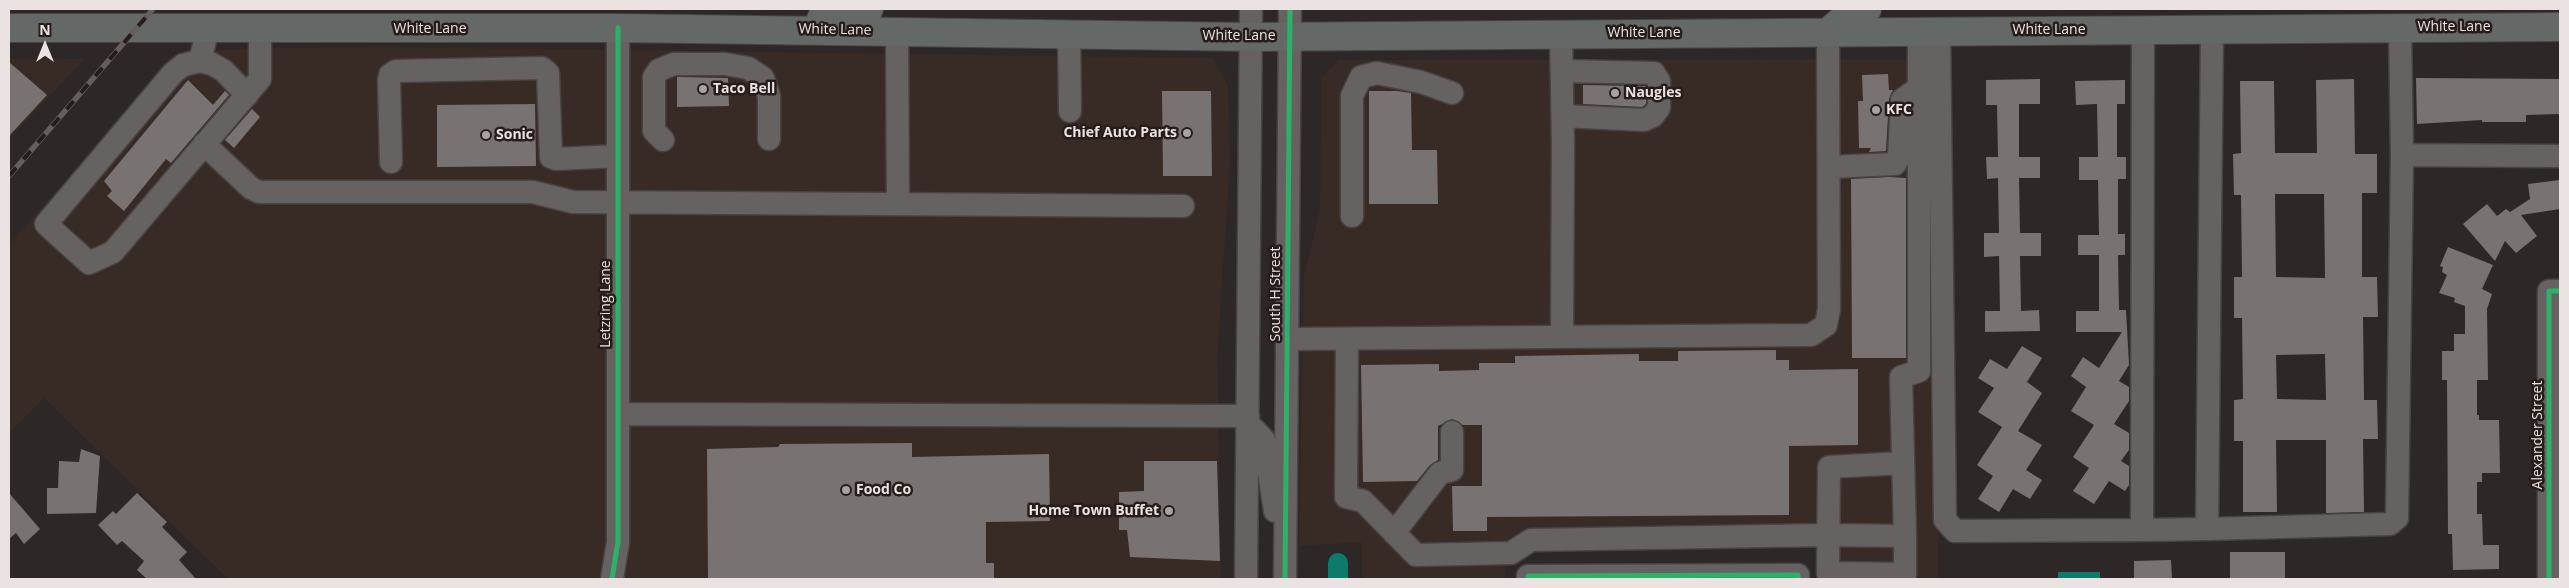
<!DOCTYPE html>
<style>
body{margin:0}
#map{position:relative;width:2569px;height:588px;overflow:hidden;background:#2d2827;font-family:"Open Sans",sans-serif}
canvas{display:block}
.frame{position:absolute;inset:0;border:10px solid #eae3e1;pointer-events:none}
.north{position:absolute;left:20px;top:20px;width:50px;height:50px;-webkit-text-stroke:4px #261d1a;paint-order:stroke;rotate:0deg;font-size:14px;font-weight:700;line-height:20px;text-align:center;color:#eae3e1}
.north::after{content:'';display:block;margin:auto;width:18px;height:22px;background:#eae3e1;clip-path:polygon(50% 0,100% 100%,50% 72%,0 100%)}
</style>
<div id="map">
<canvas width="2569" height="588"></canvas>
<div class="frame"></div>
<div class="north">N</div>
</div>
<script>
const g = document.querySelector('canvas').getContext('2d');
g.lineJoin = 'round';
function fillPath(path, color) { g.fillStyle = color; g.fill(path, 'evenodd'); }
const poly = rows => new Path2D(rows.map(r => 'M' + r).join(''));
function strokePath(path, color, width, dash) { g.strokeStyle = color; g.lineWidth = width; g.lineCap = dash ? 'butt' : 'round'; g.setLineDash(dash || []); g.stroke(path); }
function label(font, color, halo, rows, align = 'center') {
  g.font = font + ' "Open Sans",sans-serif'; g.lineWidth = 5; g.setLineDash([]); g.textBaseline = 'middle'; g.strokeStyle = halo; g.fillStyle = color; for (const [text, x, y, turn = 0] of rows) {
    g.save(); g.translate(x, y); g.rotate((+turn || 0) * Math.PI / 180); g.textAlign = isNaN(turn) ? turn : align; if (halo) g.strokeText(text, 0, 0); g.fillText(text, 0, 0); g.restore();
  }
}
const built = poly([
 [387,47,1212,58,1228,85,1230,164,1217,359,1221,579,228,579,44,398,9,433,9,244,182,52,259,48],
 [9,58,85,59,9,139],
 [1939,59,1938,579,1822,579,1821,548,1505,549,1505,579,1362,579,1361,542,1299,546,1304,276,1320,209,1321,78,1339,60]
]);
const water = poly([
 [2058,572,2100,572,2100,579,2058,579]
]);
const canal = poly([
 [1338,579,1338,563]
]);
const building = poly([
 [9,62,47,95,9,136],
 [1888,74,1889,90,1893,90,1889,99,1886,151,1869,152,1871,148,1859,148,1858,101,1863,101,1862,75],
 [677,77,728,78,729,106,677,107],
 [2416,78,2560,79,2560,114,2526,115,2526,122,2482,122,2482,120,2417,124],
 [2040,79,2040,104,2019,104,2019,157,2040,157,2040,178,2019,178,2020,233,2041,233,2041,256,2020,256,2021,311,2039,310,2040,331,1985,332,1985,311,2000,311,1999,256,1984,257,1984,233,1999,233,1998,178,1987,179,1986,157,1998,157,1997,105,1986,105,1986,80],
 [2354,79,2355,154,2377,154,2377,193,2362,193,2362,277,2377,277,2378,317,2363,317,2364,400,2377,400,2378,439,2363,439,2364,512,2326,513,2326,440,2276,440,2277,512,2243,512,2243,441,2234,441,2234,400,2243,399,2242,318,2234,318,2234,277,2242,277,2241,195,2234,195,2233,154,2241,153,2240,81,2274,81,2275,153,2317,153,2316,80],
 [2275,194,2324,194,2325,278,2276,277],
 [2325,354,2326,400,2277,399,2276,355],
 [188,80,213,105,225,91,229,95,171,163,166,159,124,211,107,196,112,191,104,181],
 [2125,80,2125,104,2117,104,2117,157,2126,157,2126,179,2118,179,2118,234,2125,234,2125,255,2118,255,2119,310,2126,310,2129,365,2119,381,2129,387,2129,401,2114,424,2129,433,2129,450,2121,461,2129,466,2129,485,2125,491,2109,481,2094,504,2073,491,2089,468,2073,457,2094,425,2071,411,2086,387,2071,376,2083,357,2099,368,2122,332,2076,332,2076,311,2099,311,2099,255,2078,255,2078,235,2099,235,2098,180,2079,180,2079,157,2098,157,2097,104,2076,105,2075,81],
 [1583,85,1646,86,1646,104,1642,107,1583,104],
 [1162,91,1211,91,1212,176,1163,176],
 [1369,91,1397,91,1411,93,1412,150,1437,150,1438,204,1369,204],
 [535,104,536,166,437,167,437,105],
 [252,109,260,117,234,148,225,140],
 [1889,177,1906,178,1906,358,1852,358,1851,179],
 [2560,180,2560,209,2521,215,2537,236,2516,253,2505,241,2495,261,2463,224,2487,204,2497,216,2506,209,2510,212,2530,199,2528,184],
 [2448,247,2493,265,2482,289,2492,294,2487,309,2488,380,2477,380,2477,415,2479,415,2479,420,2499,420,2500,473,2482,473,2482,482,2477,482,2477,514,2482,514,2483,545,2499,545,2499,569,2453,570,2452,534,2448,534,2447,380,2442,380,2442,351,2454,351,2454,334,2465,334,2465,306,2454,302,2455,298,2439,293,2447,275,2442,272,2443,267,2440,266],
 [2022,346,2042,358,2027,382,2042,393,2018,431,2042,445,2026,470,2042,480,2030,499,2013,489,1999,512,1978,499,1993,476,1977,465,2002,427,1978,412,1994,388,1978,378,1990,359,2007,369],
 [1776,350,1776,360,1789,360,1789,370,1858,369,1858,445,1789,446,1789,515,1487,517,1487,531,1453,531,1452,486,1482,486,1482,425,1463,425,1452,419,1438,426,1438,460,1430,465,1417,481,1363,482,1361,365,1439,364,1439,371,1479,370,1479,363,1515,363,1515,356,1639,354,1639,361,1678,361,1678,351],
 [912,443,912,457,1049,454,1050,521,986,522,986,563,994,563,994,579,708,579,707,449,778,447,780,444],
 [81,449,100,456,96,513,47,514,47,488,58,488,59,461,79,462],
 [1144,461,1217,461,1220,561,1130,557,1127,530,1119,530,1119,492,1144,491],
 [9,493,40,529,24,544,16,533,9,539],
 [137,493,167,522,162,527,187,552,179,560,196,579,147,579,137,570,144,561,122,541,117,545,98,525,113,511,116,514],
 [2230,552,2285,552,2285,579,2230,579],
 [2171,560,2172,579,2134,579,2134,561]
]);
const minor = poly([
 [208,28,200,61,183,65,173,73,46,224,89,263,113,252,260,79,260,28],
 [2400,28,2402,155,2560,156],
 [2212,30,2207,529,2390,524,2397,518,2402,155],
 [897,31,898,204],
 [1939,31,1945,520,1955,531,2142,530,2143,30],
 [1069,34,1070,111],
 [1561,34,1563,146,1562,336],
 [200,61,212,64,224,71,247,95],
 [1562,71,1654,73,1659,81,1659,108,1653,116,1644,120,1563,116],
 [663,140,654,131,654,77,659,70,674,64,725,64,748,68,763,78,769,96,769,139],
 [204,144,251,188,259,192,533,192,573,202,1183,206],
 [391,162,389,80,390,75,396,71,542,68,548,73,551,157,556,159,618,156],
 [1829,167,1895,164,1899,157,1902,100,1920,87],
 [1352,216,1352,96,1361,77,1377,73,1421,82,1452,93],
 [1287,339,1811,335,1826,325,1829,309,1828,32],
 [1347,339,1346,497,1363,501,1416,555,1511,553,1531,540,1828,535,1905,536,1901,377,1919,371,1919,31],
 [618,414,1248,416],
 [1248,423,1264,440,1275,511],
 [1903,463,1829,467,1828,573,1905,574,1905,536],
 [2142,530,2207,529],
 [1394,533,1440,473,1452,470,1452,432],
 [612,579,618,542,618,28],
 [1246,579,1251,9],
 [1285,579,1290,9],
 [1528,579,1528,576,1798,575,1798,579],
 [2549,579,2549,291,2560,291]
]);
const major = poly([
 [821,19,869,9],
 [9,28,618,28,1251,37,2560,27],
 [1828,32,1854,10,1867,9]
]);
const rail = poly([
 [9,176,153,9]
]);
const cycleway = poly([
 [612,579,618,542,618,28],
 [1285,579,1290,9],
 [1528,579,1528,576,1798,575,1798,579],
 [2549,579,2549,291,2560,291]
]);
const markers = [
 [703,89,5,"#a8a2a0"],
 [1615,93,5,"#a8a2a0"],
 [1876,110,5,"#a8a2a0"],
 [1187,133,5,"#a8a2a0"],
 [486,135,5,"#a8a2a0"],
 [846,490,5,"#a8a2a0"],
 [1169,511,5,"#a8a2a0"]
];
const streetNames = [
 ["White Lane",2454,27],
 ["White Lane",430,29],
 ["White Lane",835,30,1],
 ["White Lane",2049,30],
 ["White Lane",1644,33],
 ["White Lane",1239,36],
 ["South H Street",1276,294,-90],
 ["Letzring Lane",606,304,-90],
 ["Alexander Street",2538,435,-90]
];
const poiNames = [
 ["Taco Bell",713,89],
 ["Naugles",1625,93],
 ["KFC",1886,110],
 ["Chief Auto Parts",1177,133,"right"],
 ["Sonic",496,135],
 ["Food Co",856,490],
 ["Home Town Buffet",1159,511,"right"]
];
fillPath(built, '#382a25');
fillPath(water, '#0d7b6b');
strokePath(canal, '#0d7b6b', 20);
fillPath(building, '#787372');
strokePath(minor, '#484443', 25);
strokePath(major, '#484443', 30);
strokePath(minor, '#656261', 22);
strokePath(major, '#646866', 28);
strokePath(rail, '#645f5e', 5.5);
strokePath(rail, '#261d1a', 4, [11]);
strokePath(cycleway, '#2db169', 5);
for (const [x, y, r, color] of markers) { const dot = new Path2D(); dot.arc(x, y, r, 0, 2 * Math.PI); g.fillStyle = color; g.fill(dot); strokePath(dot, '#261d1a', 2); }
label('14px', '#eae3e1', '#261d1a', streetNames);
label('bold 14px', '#eae3e1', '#261d1a', poiNames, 'left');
</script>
